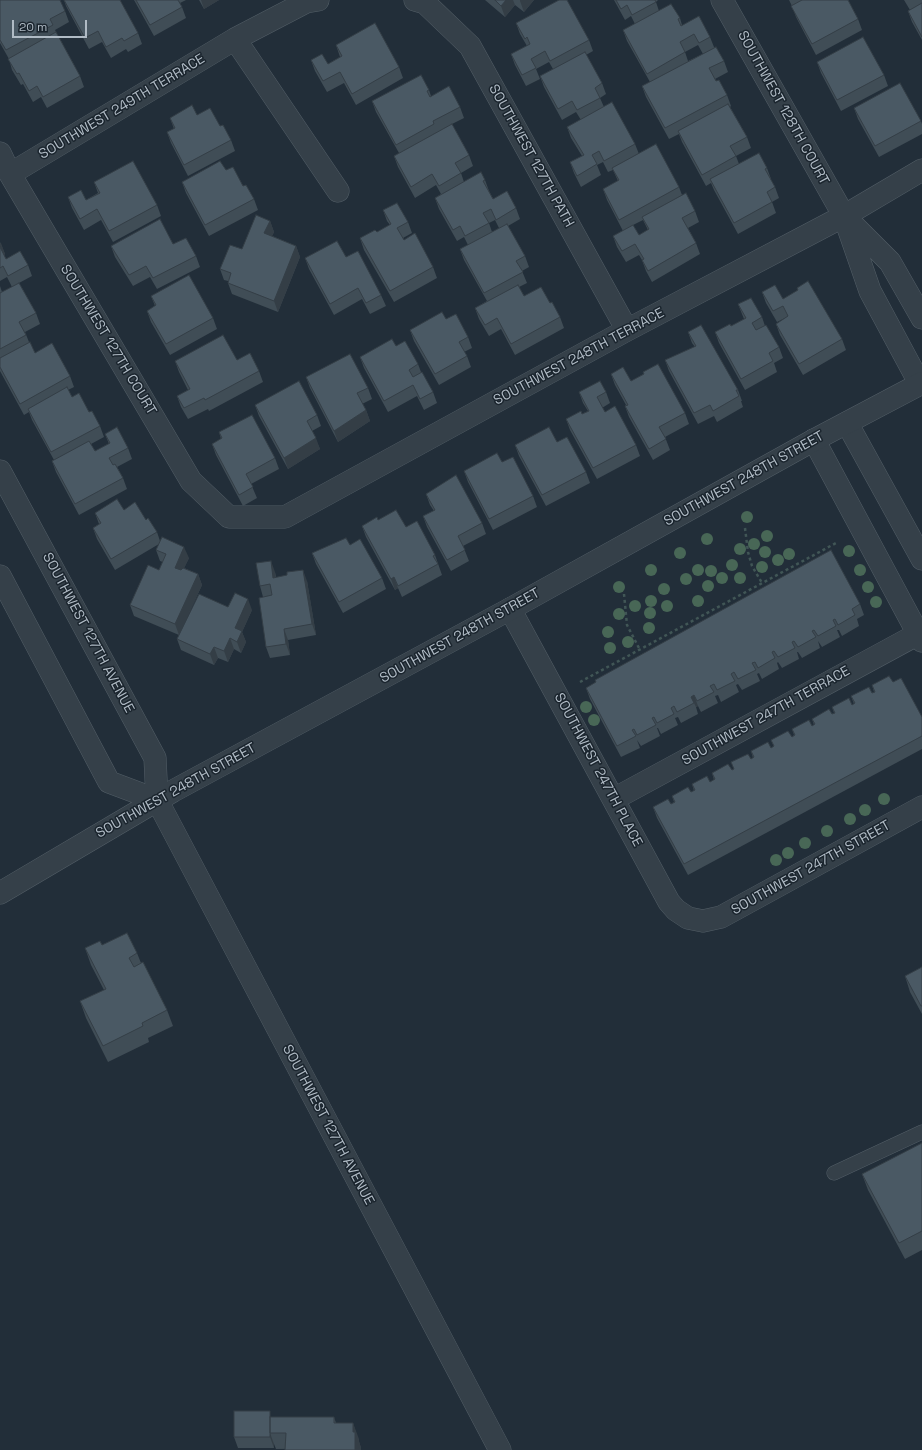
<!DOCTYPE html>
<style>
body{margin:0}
#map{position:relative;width:922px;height:1450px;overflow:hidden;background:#222e39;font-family:"Space Grotesk",sans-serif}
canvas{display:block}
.scale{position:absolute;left:12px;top:20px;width:75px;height:18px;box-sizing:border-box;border:2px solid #b0bbc5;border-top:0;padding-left:5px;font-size:12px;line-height:14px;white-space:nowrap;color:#b0bbc5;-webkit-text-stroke:3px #1b252e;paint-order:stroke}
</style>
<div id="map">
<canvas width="922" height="1450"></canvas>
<div class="scale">20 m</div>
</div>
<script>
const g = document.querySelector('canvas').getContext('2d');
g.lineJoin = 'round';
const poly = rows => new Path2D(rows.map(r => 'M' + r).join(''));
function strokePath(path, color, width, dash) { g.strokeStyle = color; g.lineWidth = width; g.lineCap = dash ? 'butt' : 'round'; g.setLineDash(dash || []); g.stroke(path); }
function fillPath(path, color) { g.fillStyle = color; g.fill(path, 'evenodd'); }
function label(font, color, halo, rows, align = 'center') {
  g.font = font + ' "Space Grotesk",sans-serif'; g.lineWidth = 3; g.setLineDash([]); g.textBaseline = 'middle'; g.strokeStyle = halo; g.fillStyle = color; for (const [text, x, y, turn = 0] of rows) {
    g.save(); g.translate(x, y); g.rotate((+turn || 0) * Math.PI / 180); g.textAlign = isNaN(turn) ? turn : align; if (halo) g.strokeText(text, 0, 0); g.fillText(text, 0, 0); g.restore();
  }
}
const path = poly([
 [745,528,748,552,752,566,762,583],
 [624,594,627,625,640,650],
 [580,682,836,543]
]);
const service = poly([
 [834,1173,922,1132]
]);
const minor = poly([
 [415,0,425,3,470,46,627,330],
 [722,0,844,216,870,291,920,384],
 [235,39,338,191],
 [0,153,10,174,191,481,229,517,285,517,627,330,844,216,922,170],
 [10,174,235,39,306,2,318,0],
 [848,220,890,262,922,318],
 [847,423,922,559],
 [814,440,922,641],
 [510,609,669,902,676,910,688,918,703,921,721,917,922,807],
 [614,799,918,634]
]);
const tertiary = poly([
 [0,471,155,758,157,800,500,1450],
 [0,576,109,782,157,800],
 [0,893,173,791,510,609,814,440,922,383]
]);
const trees = [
 [747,517],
 [767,536],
 [707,539],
 [754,544],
 [740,549],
 [849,551],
 [765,552],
 [680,553],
 [789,554],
 [778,560],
 [732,565],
 [762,567],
 [651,570],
 [698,570],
 [860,570],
 [711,571],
 [722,578],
 [740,578],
 [686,579],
 [708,586],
 [619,587],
 [868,587],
 [664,589],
 [651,601],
 [698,601],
 [876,602],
 [635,606],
 [667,606],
 [650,613],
 [619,614],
 [649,628],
 [608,632],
 [628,642],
 [610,648],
 [586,707],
 [594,720],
 [884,799],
 [865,810],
 [850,819],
 [827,831],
 [805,843],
 [788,853],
 [776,860]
];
const wall = poly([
 [0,0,65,11,69,22,55,30,80,76,84,87,47,108,41,97,33,102,23,84,21,85,12,70,9,59,0,43],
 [64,0,120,0,138,33,142,44,128,52,126,49,111,58,102,42,89,49,66,6],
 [134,0,186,0,180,3,182,7,186,18,154,36],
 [199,0,219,0,204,9],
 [485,0,534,0,524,12,515,5,505,17],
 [614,0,658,0,656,2,659,11,680,18,682,25,710,37,714,47,724,61,728,72,715,79,727,95,731,106,730,107,747,137,751,148,736,156,739,164,767,168,771,179,770,179,775,187,779,198,772,202,776,213,738,234,714,190,711,183,706,186,682,142,679,134,669,139,646,97,642,86,650,82,627,41,623,30,635,24,631,16,625,20],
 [698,45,703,54,688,61,685,52],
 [789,0,848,0,858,19,862,30,816,55,796,17,792,6],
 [904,0,922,0,922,3,910,10],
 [922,3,922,40,912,22,908,11],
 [516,23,589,40,593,51,586,55,602,83,606,94,600,98,604,107,635,144,639,154,679,187,682,195,695,211,699,222,688,228,696,243,700,254,652,282,646,271,642,260,639,255,626,262,617,247,613,236,623,231,607,200,603,189,618,181,613,170,608,172,603,162,597,165,601,175,581,187,574,173,570,162,582,156,571,138,567,127,581,120,576,112,562,120,544,87,540,76,553,69,549,62,536,69,540,79,526,86,515,65,511,54,527,46,520,34],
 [643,220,648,230,639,235,633,225],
 [336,45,399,67,403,78,356,105,344,83,327,92,315,71,311,60,328,64,340,57],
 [817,62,884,75,888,86,841,111,821,73],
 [429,90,431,96,460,107,464,118,452,124,469,155,473,166,461,173,464,182,485,180,489,191,493,199,516,208,520,219,508,226,525,256,529,267,522,271,527,283,519,287,524,296,550,303,560,317,564,328,515,355,501,329,489,336,479,319,475,308,487,301,464,260,460,249,468,245,464,237,457,241,439,209,435,198,441,194,436,185,415,198,398,167,394,156,399,153,376,112,372,101],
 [495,220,499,228,492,232,489,223],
 [854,108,921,121,922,124,922,134,879,157,858,119],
 [197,115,220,126,231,140,235,151,188,176,171,143,167,132,174,129,170,118],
 [226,170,243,186,254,199,258,210,209,236,186,193,182,182],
 [94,182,157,205,161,216,113,242,101,220,84,230,72,208,68,197,86,200,98,193],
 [383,210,408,222,412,233,403,238,404,240,433,267,437,278,394,302,364,250,360,238,377,232,390,225,387,221],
 [270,221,274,232,272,236,296,246,300,257,278,312,232,294,228,283,228,281,224,280,220,269,242,249],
 [0,242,5,254,4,255,6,259,28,265,32,276,19,283,36,313,40,324,25,332,29,342,35,353,70,376,74,387,68,390,72,397,89,412,100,426,104,437,91,444,95,451,109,444,105,434,128,448,132,459,117,467,123,478,127,489,79,515,56,472,52,461,54,460,32,420,29,412,24,415,0,371,0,286,2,292,12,287,7,277,0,281],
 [173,244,196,256,200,267,157,289,150,277,133,286,115,257,111,246],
 [346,257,381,295,386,306,370,314,362,299,334,315,309,269,305,258],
 [797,288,842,339,846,350,803,375,780,335,776,324,787,317,777,322,766,303,762,292,783,299,798,290],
 [151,296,213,318,217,329,170,355,151,322,147,311,155,306],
 [738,304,762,317,765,326,779,347,783,358,774,363,777,372,745,390,719,343,715,332,731,326,744,319],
 [446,319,468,337,472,348,464,352,467,356,471,367,439,385,414,341,410,330],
 [688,332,738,390,742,401,741,401,743,407,717,422,714,416,698,424,669,371,665,360,695,347,692,343],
 [396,346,418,364,421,372,433,392,437,403,424,410,417,396,388,412,364,368,360,357],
 [237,360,259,371,263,382,209,411,208,409,188,419,181,407,177,396,188,390,179,372,175,361],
 [643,372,685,413,689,424,665,437,670,450,653,460,629,417,625,406,626,405,615,385,611,374,631,381,644,374],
 [306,377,368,388,372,399,362,404,366,410,370,421,338,442,310,388],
 [579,392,606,392,610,403,602,408,605,412,636,445,640,456,597,479,570,430,566,419,582,414,588,411,583,403],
 [255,405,317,415,321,426,312,431,320,449,288,469,259,416],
 [219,432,275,458,279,469,251,484,257,498,243,506,216,455,212,444,221,439],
 [557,442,586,472,590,483,546,506,519,456,515,445],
 [502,462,533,496,537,507,493,530,468,482,464,471],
 [426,494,482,523,486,534,463,546,469,561,451,571,427,527,423,516,434,511,430,505],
 [124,510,146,520,157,532,160,541,189,558,184,568,198,574,202,585,179,635,134,616,130,605,159,570,163,562,160,561,156,550,159,544,115,570,97,539,93,528,99,524,95,513],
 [378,520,406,527,435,555,442,575,402,597,398,588,395,590,366,537,362,526],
 [312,553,382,578,386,589,343,613,316,564],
 [275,572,276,577,307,581,316,635,288,640,290,655,270,658,266,647,263,597,260,586],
 [860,604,864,615,857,619,859,626,842,636,839,630,837,630,840,637,822,647,818,641,820,648,802,658,798,652,797,652,799,659,782,668,778,662,777,663,779,669,762,679,759,673,757,674,760,681,742,690,738,684,736,685,739,692,721,702,718,695,715,696,718,703,701,712,698,706,696,707,698,714,681,723,678,717,675,718,678,725,661,734,658,728,657,728,660,736,641,746,637,740,640,748,621,757,590,699,586,688,596,682,595,680],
 [252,610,242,632,246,642,241,653,234,649,228,662,218,658,214,665,181,650,177,639],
 [893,682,922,717,922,749,688,875,657,818,653,807,671,804,674,802,672,796,691,792,694,791,692,784,710,782,714,780,712,773,732,770,734,769,731,762,751,759,753,758,751,751,771,748,774,747,771,740,792,737,794,735,792,729,812,726,814,725,812,719,832,714,834,713,832,707,852,705,854,704,851,696,872,693,874,692,872,685],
 [102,945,137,953,141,963,167,1010,173,1026,148,1038,149,1042,108,1062,86,1018,80,1001,104,990,91,965,85,948],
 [922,967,922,1014,910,992,905,976],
 [922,1143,922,1250,905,1259,868,1190,862,1174],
 [272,1417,334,1417,336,1423,353,1423,361,1448,276,1449,274,1444,274,1448,238,1448,234,1437]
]);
const shadedWall = poly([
 [201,0,219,0,204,9],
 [506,0,513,0,515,5,505,17,501,6],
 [520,0,534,0,524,12,520,1],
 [270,221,274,232,268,244,264,233],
 [0,243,1,243,5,254,2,256,0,249],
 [296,246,300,257,278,312,274,301],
 [366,410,370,421,338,442,334,431],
 [316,438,320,449,288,469,284,458],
 [184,547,189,558,179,579,175,568],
 [271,561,275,572,277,589,273,578],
 [303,570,307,581,316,635,312,624],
 [198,574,202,585,179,635,175,624],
 [394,577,398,588,395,590,391,579],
 [248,599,252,610,242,632,246,642,241,653,237,642,235,628],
 [284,629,288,640,290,655,286,644],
 [230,638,234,649,228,662,224,651],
 [214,647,218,658,214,665,210,654],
 [694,695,698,706,696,707,691,697],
 [353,1423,359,1439,359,1441,361,1448,361,1450,355,1450,353,1432],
 [270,1433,274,1444,274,1448,270,1437]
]);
const building = poly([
 [0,0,60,0,65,11,50,19,53,25,6,50,0,40,0,0],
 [64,0,120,0,138,33,124,41,122,38,106,47,98,31,85,38,64,0],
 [136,0,178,0,182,7,150,25,136,0],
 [495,0,506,0,501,6,495,0],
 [559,0,567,0,589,40,550,61,545,51,531,59,536,68,522,75,511,54,530,44,527,37,525,39,516,23,559,0],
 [616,0,655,0,656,2,632,15,627,5,621,9,616,0],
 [802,0,848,0,858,19,812,44,791,6,802,0],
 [922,3,922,37,908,11,922,3],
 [671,4,680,18,678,19,681,26,699,16,710,37,699,43,694,34,680,42,685,52,647,74,623,30,671,4],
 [375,23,399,67,352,94,340,72,323,81,311,60,322,54,328,64,342,56,336,45,375,23],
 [56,32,80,76,43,97,37,86,29,91,19,73,17,74,8,59,56,32],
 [863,37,884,75,837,100,817,62,863,37],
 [716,47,724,61,709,68,716,81,719,80,727,95,665,128,642,86,716,47],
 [585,52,602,83,595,88,600,98,577,110,572,101,558,109,540,76,585,52],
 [421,75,429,90,427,91,430,97,449,86,460,107,433,121,434,124,396,145,372,101,421,75],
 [900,83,921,121,875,146,854,108,900,83],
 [612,102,635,144,604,161,599,151,592,155,597,164,577,176,570,162,584,155,567,127,612,102],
 [728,104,747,137,730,146,736,156,702,175,678,131,728,104],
 [192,105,197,115,210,108,220,126,223,125,231,140,184,165,167,132,175,128,170,118,192,105],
 [452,124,469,155,455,163,461,173,439,186,432,174,411,187,394,156,452,124],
 [656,144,679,187,619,220,603,189,619,180,612,168,656,144],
 [759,153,767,168,765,169,775,187,767,192,772,202,734,223,710,179,759,153],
 [133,161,157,205,109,231,97,209,80,219,68,197,81,190,86,200,100,193,94,182,133,161],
 [220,161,226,170,233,167,243,186,246,185,254,199,205,225,182,182,220,161],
 [481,172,485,180,483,181,493,199,507,191,516,208,496,220,491,209,483,213,489,223,465,236,460,226,453,230,435,198,481,172],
 [686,193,695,211,682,218,696,243,648,271,642,260,644,259,635,244,622,251,613,236,633,225,639,235,649,229,642,217,686,193],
 [397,203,408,222,397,228,404,240,415,233,433,267,390,291,360,238,375,230,377,232,391,224,383,210,397,203],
 [256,215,270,221,264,233,296,246,274,301,228,283,231,273,220,269,230,245,242,249,256,215],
 [160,219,173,244,186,238,196,256,153,278,146,266,129,275,111,246,160,219],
 [507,224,525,256,516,261,523,272,484,293,460,249,507,224],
 [337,241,346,257,358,251,381,295,366,303,358,288,330,304,305,258,337,241],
 [0,247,6,259,20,251,28,265,8,276,3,266,0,268,0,247],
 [189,275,213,318,166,344,147,311,156,305,151,296,189,275],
 [808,281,842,339,799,364,776,324,788,316,783,306,773,311,762,292,775,285,783,299,798,290,797,288,808,281],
 [19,283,36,313,19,322,26,335,0,349,0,293,19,283],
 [518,285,524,296,541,287,550,303,552,302,560,317,511,344,497,318,485,325,475,308,518,285],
 [751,298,762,317,752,323,756,330,766,325,779,347,769,353,773,361,741,379,715,332,730,324,731,326,746,318,738,304,751,298],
 [442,312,446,319,456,314,468,337,459,342,467,356,435,374,410,330,442,312],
 [701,325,738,390,736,390,739,396,713,411,710,405,694,413,665,360,696,346,688,332,701,325],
 [223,335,237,360,250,353,259,371,205,400,204,398,184,408,177,396,190,389,175,361,223,335],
 [392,339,396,346,405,341,418,364,409,370,413,377,422,372,433,392,420,399,413,385,384,401,360,357,392,339],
 [30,342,35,353,52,343,70,376,20,404,0,367,0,358,30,342],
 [350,354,368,388,357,393,366,410,334,431,306,377,350,354],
 [658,364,685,413,659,427,666,439,649,449,625,406,628,405,611,374,623,367,631,381,644,374,643,372,658,364],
 [299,381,317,415,307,421,316,438,284,458,255,405,299,381],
 [600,381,606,392,597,397,605,412,615,406,636,445,593,468,566,419,581,411,582,414,589,411,579,392,600,381],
 [67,387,72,397,79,393,89,412,92,411,100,426,51,452,28,409,67,387],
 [252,415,275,458,246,474,253,487,239,495,212,444,222,438,219,432,252,415],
 [117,427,128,448,109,458,113,465,115,464,123,478,75,504,52,461,89,441,95,451,110,443,105,434,117,427],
 [549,427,557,442,567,437,586,472,542,495,515,445,549,427],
 [497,453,502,462,513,457,533,496,489,519,464,471,497,453],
 [456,475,482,523,458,536,465,550,447,560,423,516,435,510,426,494,456,475],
 [117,499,124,510,135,502,146,520,148,518,157,532,111,559,93,528,101,523,95,513,117,499],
 [396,510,406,527,417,521,435,555,433,556,438,564,398,586,394,577,391,579,362,526,377,517,378,520,396,510],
 [162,537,184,547,175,568,181,570,183,568,198,574,175,624,130,605,148,565,159,570,166,554,156,550,162,537],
 [346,538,350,545,360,539,382,578,339,602,312,553,346,538],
 [831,550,860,604,852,609,855,615,838,625,835,619,833,620,836,626,818,636,814,630,812,631,816,637,798,647,794,641,792,642,795,648,778,657,774,651,772,652,775,658,758,668,755,662,752,663,756,670,738,679,734,672,731,674,735,681,717,690,714,684,710,686,714,692,697,701,694,695,691,697,694,703,677,712,674,706,671,708,674,714,657,723,654,717,652,718,656,725,637,735,634,729,632,730,636,736,617,746,586,688,596,682,595,680,831,550],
 [271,561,273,578,287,575,287,572,303,570,312,624,284,629,286,644,266,647,259,598,272,595,270,584,260,586,256,563,271,561],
 [235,593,248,599,235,628,242,631,237,642,230,638,224,651,214,647,210,654,177,639,199,594,228,607,235,593],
 [889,676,893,682,901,678,922,717,922,736,684,864,653,807,668,799,671,804,675,802,672,796,688,787,691,792,695,790,692,784,707,776,710,782,715,779,712,773,728,764,732,770,734,769,731,762,748,754,751,759,754,757,751,751,768,742,771,748,774,746,771,740,788,731,792,737,795,735,792,729,809,720,812,726,815,724,812,719,829,709,832,714,835,713,832,707,849,698,852,705,855,703,851,696,869,687,872,693,875,692,872,685,889,676],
 [127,933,137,953,129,958,134,967,143,962,167,1010,142,1023,143,1026,103,1046,80,1001,106,989,85,948,100,941,102,945,127,933],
 [922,967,922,1006,921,1006,905,976,922,967],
 [922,1143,922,1231,899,1243,862,1174,922,1143],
 [234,1411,270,1411,270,1437,234,1437,234,1411],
 [270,1417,334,1417,334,1423,353,1423,353,1432,355,1432,355,1450,285,1450,286,1433,270,1433,270,1417]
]);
const streetNames = [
 ["SOUTHWEST 249TH TERRACE",122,107,-31],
 ["SOUTHWEST 128TH COURT",783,108,61],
 ["SOUTHWEST 127TH PATH",531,156,61],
 ["SOUTHWEST 127TH COURT",108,340,59],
 ["SOUTHWEST 248TH TERRACE",579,357,-28],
 ["SOUTHWEST 248TH STREET",744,479,-29],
 ["SOUTHWEST 127TH AVENUE",88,633,62],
 ["SOUTHWEST 248TH STREET",460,636,-29],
 ["SOUTHWEST 247TH TERRACE",766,716,-29],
 ["SOUTHWEST 247TH PLACE",598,770,62],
 ["SOUTHWEST 248TH STREET",176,791,-29],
 ["SOUTHWEST 247TH STREET",811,868,-29],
 ["SOUTHWEST 127TH AVENUE",328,1125,62]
];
strokePath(service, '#535e67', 15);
strokePath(minor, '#535e67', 23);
strokePath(tertiary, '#535e67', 23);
strokePath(path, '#415656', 2.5, [3, 3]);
strokePath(service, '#354049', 14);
strokePath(minor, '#354049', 22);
strokePath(tertiary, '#354049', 22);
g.fillStyle = '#486756';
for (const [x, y] of trees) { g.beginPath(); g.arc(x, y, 6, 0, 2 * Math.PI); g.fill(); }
fillPath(wall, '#404d56');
fillPath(shadedWall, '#343e46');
fillPath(building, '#4a5964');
strokePath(building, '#343e46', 1);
label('14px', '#b0bbc5', '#1b252e', streetNames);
</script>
